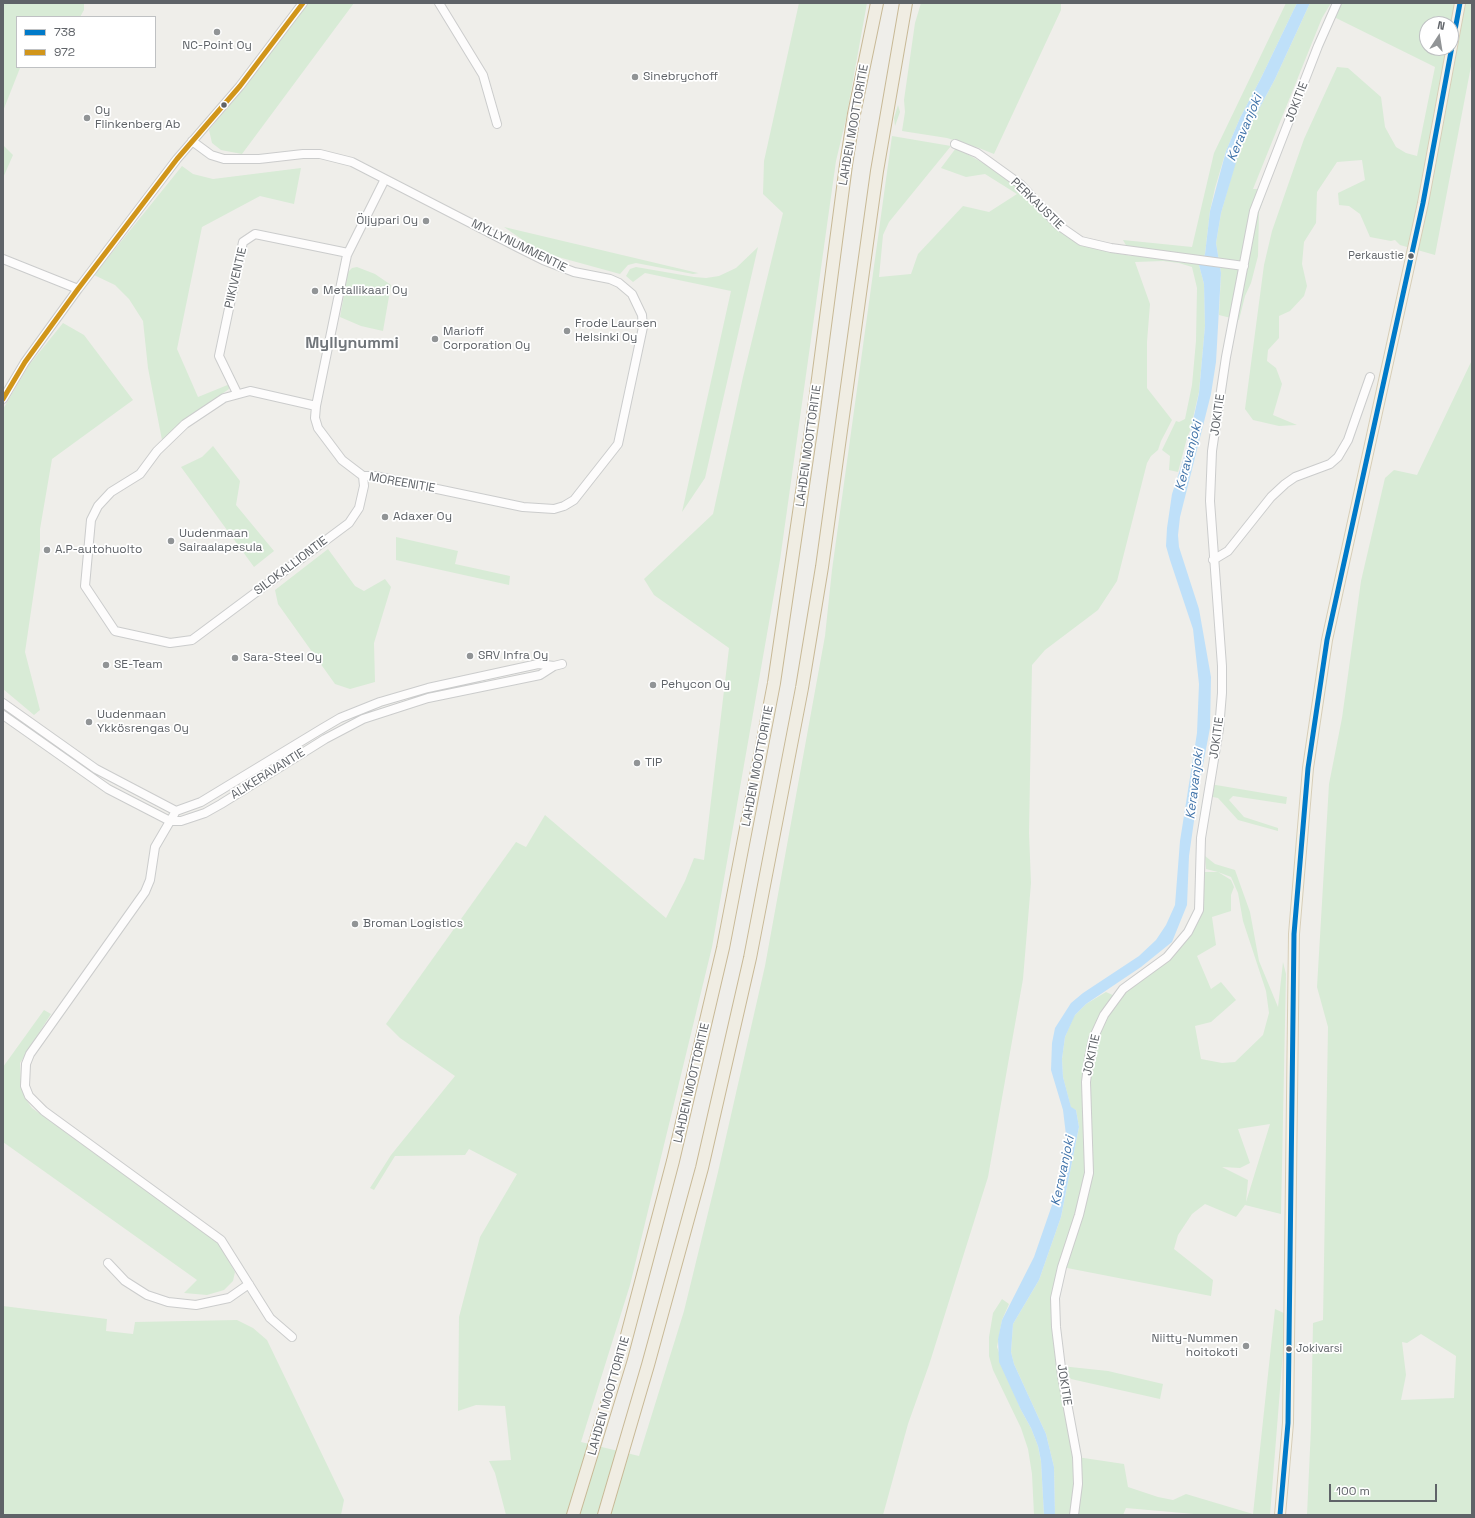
<!DOCTYPE html>
<meta charset="utf-8">
<style>
body{margin:0}
#map{position:relative;width:1475px;height:1518px;overflow:hidden;background:#efeeea;font-family:"Space Grotesk",sans-serif}
canvas{display:block}
.frame{position:absolute;inset:0;border:4px solid #5f6368;pointer-events:none}
.legend{position:absolute;left:16px;top:16px;width:140px;height:52px;box-sizing:border-box;background:#fff;border:1px solid #bfc1c3;margin:0;padding:5px 7px;list-style:none;font-size:12px;color:#5f6368}
.legend li{display:flex;align-items:center;gap:8px;height:20px}
.legend b{width:20px;border:1px solid #bfc1c3}
.north{position:absolute;left:1419px;top:16px;width:40px;height:40px;box-sizing:border-box;background:#fff;border:1px solid #bfc1c3;border-radius:50%;rotate:12deg;font-size:11px;font-weight:700;line-height:16px;text-align:center;color:#5f6368}
.north::after{content:'';display:block;margin:auto;width:14px;height:18px;background:#919496;clip-path:polygon(50% 0,100% 100%,50% 72%,0 100%)}
.scale{position:absolute;left:1329px;top:1484px;width:108px;height:18px;box-sizing:border-box;border:2px solid #5f6368;border-top:0;padding-left:5px;font-size:12px;line-height:14px;white-space:nowrap;color:#5f6368;-webkit-text-stroke:3px #fff;paint-order:stroke}
</style>
<div id="map">
<canvas width="1475" height="1518"></canvas>
<div class="frame"></div>
<ul class="legend">
<li><b style="height:5px;background:#007ac9"></b>738</li>
<li><b style="height:5px;background:#d1951a"></b>972</li>
</ul>
<div class="north">N</div>
<div class="scale">100 m</div>
</div>
<script>
const g = document.querySelector('canvas').getContext('2d');
g.lineJoin = 'round';
function fillPath(path, color) { g.fillStyle = color; g.fill(path, 'evenodd'); }
const poly = rows => new Path2D(rows.map(r => 'M' + r).join(''));
function strokePath(path, color, width, dash) { g.strokeStyle = color; g.lineWidth = width; g.lineCap = dash ? 'butt' : 'round'; g.setLineDash(dash || []); g.stroke(path); }
function label(font, color, halo, rows, align = 'center') {
  g.font = font + ' "Space Grotesk",sans-serif'; g.lineWidth = 3.5; g.setLineDash([]); g.textBaseline = 'middle'; g.strokeStyle = halo; g.fillStyle = color; for (const [text, x, y, turn = 0] of rows) {
    g.save(); g.translate(x, y); g.rotate((+turn || 0) * Math.PI / 180); g.textAlign = isNaN(turn) ? turn : align; if (halo) g.strokeText(text, 0, 0); g.fillText(text, 0, 0); g.restore();
  }
}
const green = poly([
 [3,3,84,3,84,10,80,17,17,17,17,67,22,67,20,68,3,111],
 [304,3,354,3,242,154,221,150,212,143,209,130,244,88],
 [799,3,867,3,846,119,836,161,780,560,712,947,630,1285,581,1442,639,1456,684,1311,718,1172,765,966,825,636,832,570,892,136,951,146,889,222,883,235,879,277,911,274,918,254,963,206,989,212,1017,194,985,174,966,177,941,168,956,148,998,171,1021,189,1078,244,1109,252,1132,256,1123,240,1192,247,1214,153,1286,3,1297,3,1261,78,1240,118,1226,151,1215,188,1210,211,1205,254,1199,265,1204,284,1205,326,1199,392,1190,431,1187,438,1178,472,1169,470,1170,456,1162,450,1176,421,1179,422,1185,419,1192,385,1196,341,1197,288,1192,267,1179,263,1163,261,1135,262,1150,304,1147,342,1147,388,1172,420,1161,441,1158,450,1151,456,1147,463,1117,581,1098,610,1045,650,1032,665,1029,833,1031,883,1023,979,988,1177,929,1365,908,1424,883,1515,506,1515,495,1473,489,1461,511,1460,505,1406,476,1405,458,1411,459,1317,480,1237,517,1174,469,1149,465,1155,395,1156,374,1190,370,1188,391,1155,455,1076,400,1038,386,1024,516,842,526,847,545,815,666,918,685,881,694,858,704,860,729,648,654,595,644,579,713,514,743,377,783,213,763,194,764,161],
 [921,3,1061,3,1061,10,994,154,979,148,947,138,902,131,905,112,904,100,915,23],
 [1310,3,1331,3,1322,18,1253,189,1267,189,1259,212,1258,256,1251,283,1245,296,1239,320,1219,315,1221,273,1216,243,1221,213,1234,167,1243,139,1275,79],
 [1342,3,1472,3,1472,61,1435,255,1400,245,1395,240,1391,241,1370,237,1360,214,1349,206,1339,205,1338,193,1365,180,1362,160,1337,162,1317,192,1316,223,1304,242,1302,264,1307,286,1304,296,1290,311,1279,316,1279,338,1268,350,1267,361,1276,368,1282,384,1273,415,1297,425,1279,426,1253,420,1245,409,1264,265,1272,231,1304,139,1337,67,1348,68,1381,97,1385,127,1396,147,1406,153,1417,156,1435,67,1334,17],
 [1427,24,1451,24,1451,48,1427,48],
 [898,105,900,112,895,126,894,118],
 [3,145,13,155,3,178],
 [182,166,193,174,213,179,301,168,294,204,260,196,202,227,177,349,198,397,230,384,229,389,190,416,162,440,148,368,143,321,129,299,115,285,94,275],
 [504,227,698,273,699,273,693,274,636,263,628,265,620,274,540,252],
 [758,247,705,478,682,512,731,291,645,273,633,282,626,276,630,269,636,267,694,277,706,278,719,276,736,268],
 [357,267,375,274,391,285,383,331,361,326,340,317,348,272,352,268],
 [63,323,84,335,133,400,52,459,40,529,40,550,25,652,40,710,34,715,3,689,3,409,29,365],
 [1472,360,1472,1515,1307,1515,1311,1427,1313,1323,1323,1320,1328,1027,1317,987,1329,784,1342,718,1361,581,1385,478,1394,470,1417,475],
 [1421,1334,1456,1356,1454,1398,1401,1400,1406,1375,1402,1342,1407,1343],
 [213,446,240,481,236,505,274,551,254,567,181,467,202,457],
 [396,537,458,551,455,564,510,576,509,585,396,560],
 [328,549,355,586,364,591,385,579,391,587,374,643,375,682,350,689,335,684,278,604,275,590],
 [1210,784,1287,797,1286,804,1233,796,1229,800,1244,817,1278,828,1278,831,1238,820,1218,798,1208,796],
 [1205,856,1215,864,1235,870,1250,912,1259,961,1278,1007,1283,962,1286,974,1281,1214,1245,1205,1236,1217,1205,1204,1192,1214,1178,1235,1174,1249,1213,1280,1211,1296,1062,1267,1055,1298,1061,1366,1108,1371,1163,1384,1160,1399,1071,1379,1062,1367,1077,1457,1124,1464,1128,1487,1158,1497,1173,1500,1186,1494,1253,1514,1275,1309,1286,1314,1270,1515,1205,1515,1126,1508,1123,1515,1055,1515,1054,1467,1046,1434,1014,1364,1011,1352,1013,1324,1039,1280,1061,1217,1079,1127,1076,1110,1071,1108,1063,1077,1062,1059,1065,1037,1074,1016,1086,1004,1106,992,1117,997,1167,957,1199,910,1201,872,1218,872,1206,869],
 [1218,872,1231,877,1238,893,1243,921,1266,991,1269,1013,1263,1035,1235,1062,1222,1063,1201,1059,1195,1026,1211,1022,1236,1000,1221,982,1211,989,1197,956,1216,945,1212,917,1231,911,1231,895,1234,887,1231,880],
 [1270,1124,1246,1202,1248,1180,1222,1167,1240,1168,1250,1163,1238,1129],
 [44,1010,51,1014,20,1063,21,1087,25,1098,32,1108,218,1243,235,1272,233,1281,224,1290,207,1295,184,1293,197,1280,3,1142,3,1067],
 [1002,1299,1009,1304,1002,1320,997,1347,1021,1410,1031,1428,1038,1446,1041,1461,1044,1515,1034,1515,1032,1474,1028,1449,1021,1428,993,1370,989,1356,989,1337,993,1313],
 [3,1306,107,1319,106,1331,133,1334,135,1322,237,1320,253,1328,267,1340,344,1500,341,1515,3,1515]
]);
const water = poly([
 [1297,3,1310,3,1275,79,1243,139,1221,213,1216,243,1221,273,1216,362,1211,394,1180,517,1178,535,1179,547,1199,609,1211,677,1210,728,1199,786,1189,856,1187,905,1172,942,1141,967,1086,1004,1075,1015,1065,1037,1062,1059,1063,1077,1071,1107,1076,1110,1079,1127,1061,1217,1039,1280,1013,1324,1011,1352,1014,1364,1046,1434,1054,1467,1055,1515,1044,1515,1041,1461,1038,1446,1031,1428,1021,1410,999,1362,998,1339,1002,1320,1034,1257,1052,1205,1060,1173,1066,1135,1063,1110,1051,1070,1052,1043,1055,1028,1071,1003,1083,993,1139,956,1156,940,1166,925,1175,905,1180,841,1197,733,1199,684,1193,629,1170,560,1166,546,1167,528,1172,494,1187,448,1199,393,1205,326,1204,284,1199,265,1205,254,1210,211,1226,151,1240,118,1261,78]
]);
const minor = poly([
 [439,3,483,75,497,124],
 [192,141,211,155,224,159,259,159,303,154,320,154,352,162,519,248,543,260,574,272,610,279,619,283,632,294,642,315,643,327,618,444,574,500,564,506,554,509,523,507,375,476,363,476,342,460,318,428,315,418,316,406,347,255,385,179],
 [955,144,977,153,1020,184,1058,225,1081,241,1111,248,1244,266],
 [3,259,78,289],
 [237,393,219,356,243,242,255,234,348,253],
 [3,399,25,362,78,289,177,159,240,86,303,3],
 [316,406,250,391,224,398,185,424,157,451,140,474,111,492,98,506,91,520,85,586,115,631,170,643,192,640,349,523,359,508,364,486,363,476],
 [1213,560,1228,551,1271,497,1285,484,1295,477,1330,464,1338,457,1348,440,1370,377],
 [3,703,96,769,176,811,201,802,323,728,340,718,380,702,428,688,538,664,554,666],
 [3,715,108,789,170,821,181,821,205,813,221,804,325,739,363,719,428,698,540,675,554,666,562,664],
 [176,811,155,847,150,880,145,892,30,1054,26,1064,25,1086,29,1096,44,1111,221,1240,270,1318,292,1337],
 [108,1263,125,1281,147,1295,168,1302,196,1305,229,1298,249,1284],
 [1074,1515,1078,1484,1077,1457,1062,1376,1056,1327,1055,1298,1062,1267,1079,1215,1089,1173,1086,1082,1089,1058,1093,1039,1104,1015,1123,989,1167,957,1188,932,1199,910,1201,838,1219,729,1222,693,1222,666,1210,501,1212,451,1226,357,1254,211,1318,46,1337,3]
]);
const major = poly([
 [1280,1515,1288,1423,1294,934,1308,768,1327,640,1423,203,1460,3]
]);
const highway = poly([
 [573,1515,621,1358,673,1161,723,948,774,683,813,417,846,165,854,114,877,3],
 [604,1515,648,1365,702,1168,750,958,802,688,822,567,877,171,906,3]
]);
const bus1 = poly([
 [1280,1515,1288,1423,1294,934,1308,768,1327,640,1423,203,1460,3]
]);
const bus2 = poly([
 [3,399,25,362,78,289,177,159,240,86,303,3]
]);
const markers = [
 [217,32,4,"#919496"],
 [635,77,4,"#919496"],
 [224,105,3.5,"#5f6368"],
 [87,118,4,"#919496"],
 [426,221,4,"#919496"],
 [1411,256,3.5,"#5f6368"],
 [315,291,4,"#919496"],
 [567,331,4,"#919496"],
 [435,339,4,"#919496"],
 [385,517,4,"#919496"],
 [171,541,4,"#919496"],
 [47,550,4,"#919496"],
 [470,656,4,"#919496"],
 [235,658,4,"#919496"],
 [106,665,4,"#919496"],
 [653,685,4,"#919496"],
 [89,722,4,"#919496"],
 [637,763,4,"#919496"],
 [355,924,4,"#919496"],
 [1246,1346,4,"#919496"],
 [1289,1349,3.5,"#5f6368"]
];
const busNames = [
 ["Perkaustie",1404,256],
 ["Jokivarsi",1296,1349,"left"]
];
const poiNames = [
 ["NC-Point Oy",217,46,"center"],
 ["Sinebrychoff",643,77],
 ["Oy",95,111],
 ["Flinkenberg Ab",95,125],
 ["Öljypari Oy",418,221,"right"],
 ["Metallikaari Oy",323,291],
 ["Frode Laursen",575,324],
 ["Helsinki Oy",575,338],
 ["Marioff",443,332],
 ["Corporation Oy",443,346],
 ["Adaxer Oy",393,517],
 ["Uudenmaan",179,534],
 ["Sairaalapesula",179,548],
 ["A.P-autohuolto",55,550],
 ["SRV Infra Oy",478,656],
 ["Sara-Steel Oy",243,658],
 ["SE-Team",114,665],
 ["Pehycon Oy",661,685],
 ["Uudenmaan",97,715],
 ["Ykkösrengas Oy",97,729],
 ["TIP",645,763],
 ["Broman Logistics",363,924],
 ["Niitty-Nummen",1238,1339,"right"],
 ["hoitokoti",1238,1353,"right"]
];
const streetNames = [
 ["JOKITIE",1297,102,-69],
 ["LAHDEN MOOTTORITIE",854,125,-80],
 ["PERKAUSTIE",1037,204,44],
 ["MYLLYNUMMENTIE",519,246,26],
 ["PIIKIVENTIE",236,278,-77],
 ["JOKITIE",1218,415,-82],
 ["LAHDEN MOOTTORITIE",809,446,-82],
 ["MOREENITIE",402,483,10],
 ["SILOKALLIONTIE",291,566,-37],
 ["JOKITIE",1217,738,-82],
 ["LAHDEN MOOTTORITIE",758,766,-79],
 ["ALIKERAVANTIE",268,774,-32],
 ["JOKITIE",1092,1055,-78],
 ["LAHDEN MOOTTORITIE",692,1083,-77],
 ["JOKITIE",1064,1385,81],
 ["LAHDEN MOOTTORITIE",609,1396,-74]
];
const waterNames = [
 ["Keravanjoki",1245,128,-67],
 ["Keravanjoki",1189,456,-75],
 ["Keravanjoki",1195,784,-83],
 ["Keravanjoki",1063,1171,-78]
];
const districtNames = [
 ["Myllynummi",352,344]
];
fillPath(green, '#d8ebd6');
fillPath(water, '#bfe0f9');
strokePath(minor, '#cbcccc', 10);
strokePath(major, '#d7ceb8', 12);
strokePath(highway, '#c8b996', 14);
strokePath(minor, '#fdfcfc', 8);
strokePath(major, '#f4f2e9', 10);
strokePath(highway, '#f0ede3', 12);
strokePath(bus1, '#007ac9', 5);
strokePath(bus2, '#d1951a', 5);
for (const [x, y, r, color] of markers) { const dot = new Path2D(); dot.arc(x, y, r, 0, 2 * Math.PI); g.fillStyle = color; g.fill(dot); strokePath(dot, '#fff', 1.5); }
label('11px', '#5f6368', '#fff', busNames, 'right');
label('12px', '#5f6368', '#fff', poiNames, 'left');
label('12px', '#5f6368', '#fff', streetNames);
label('italic 13px', '#4174aa', '#fff', waterNames);
label('bold 16px', '#70757a', '#fff', districtNames);
</script>
